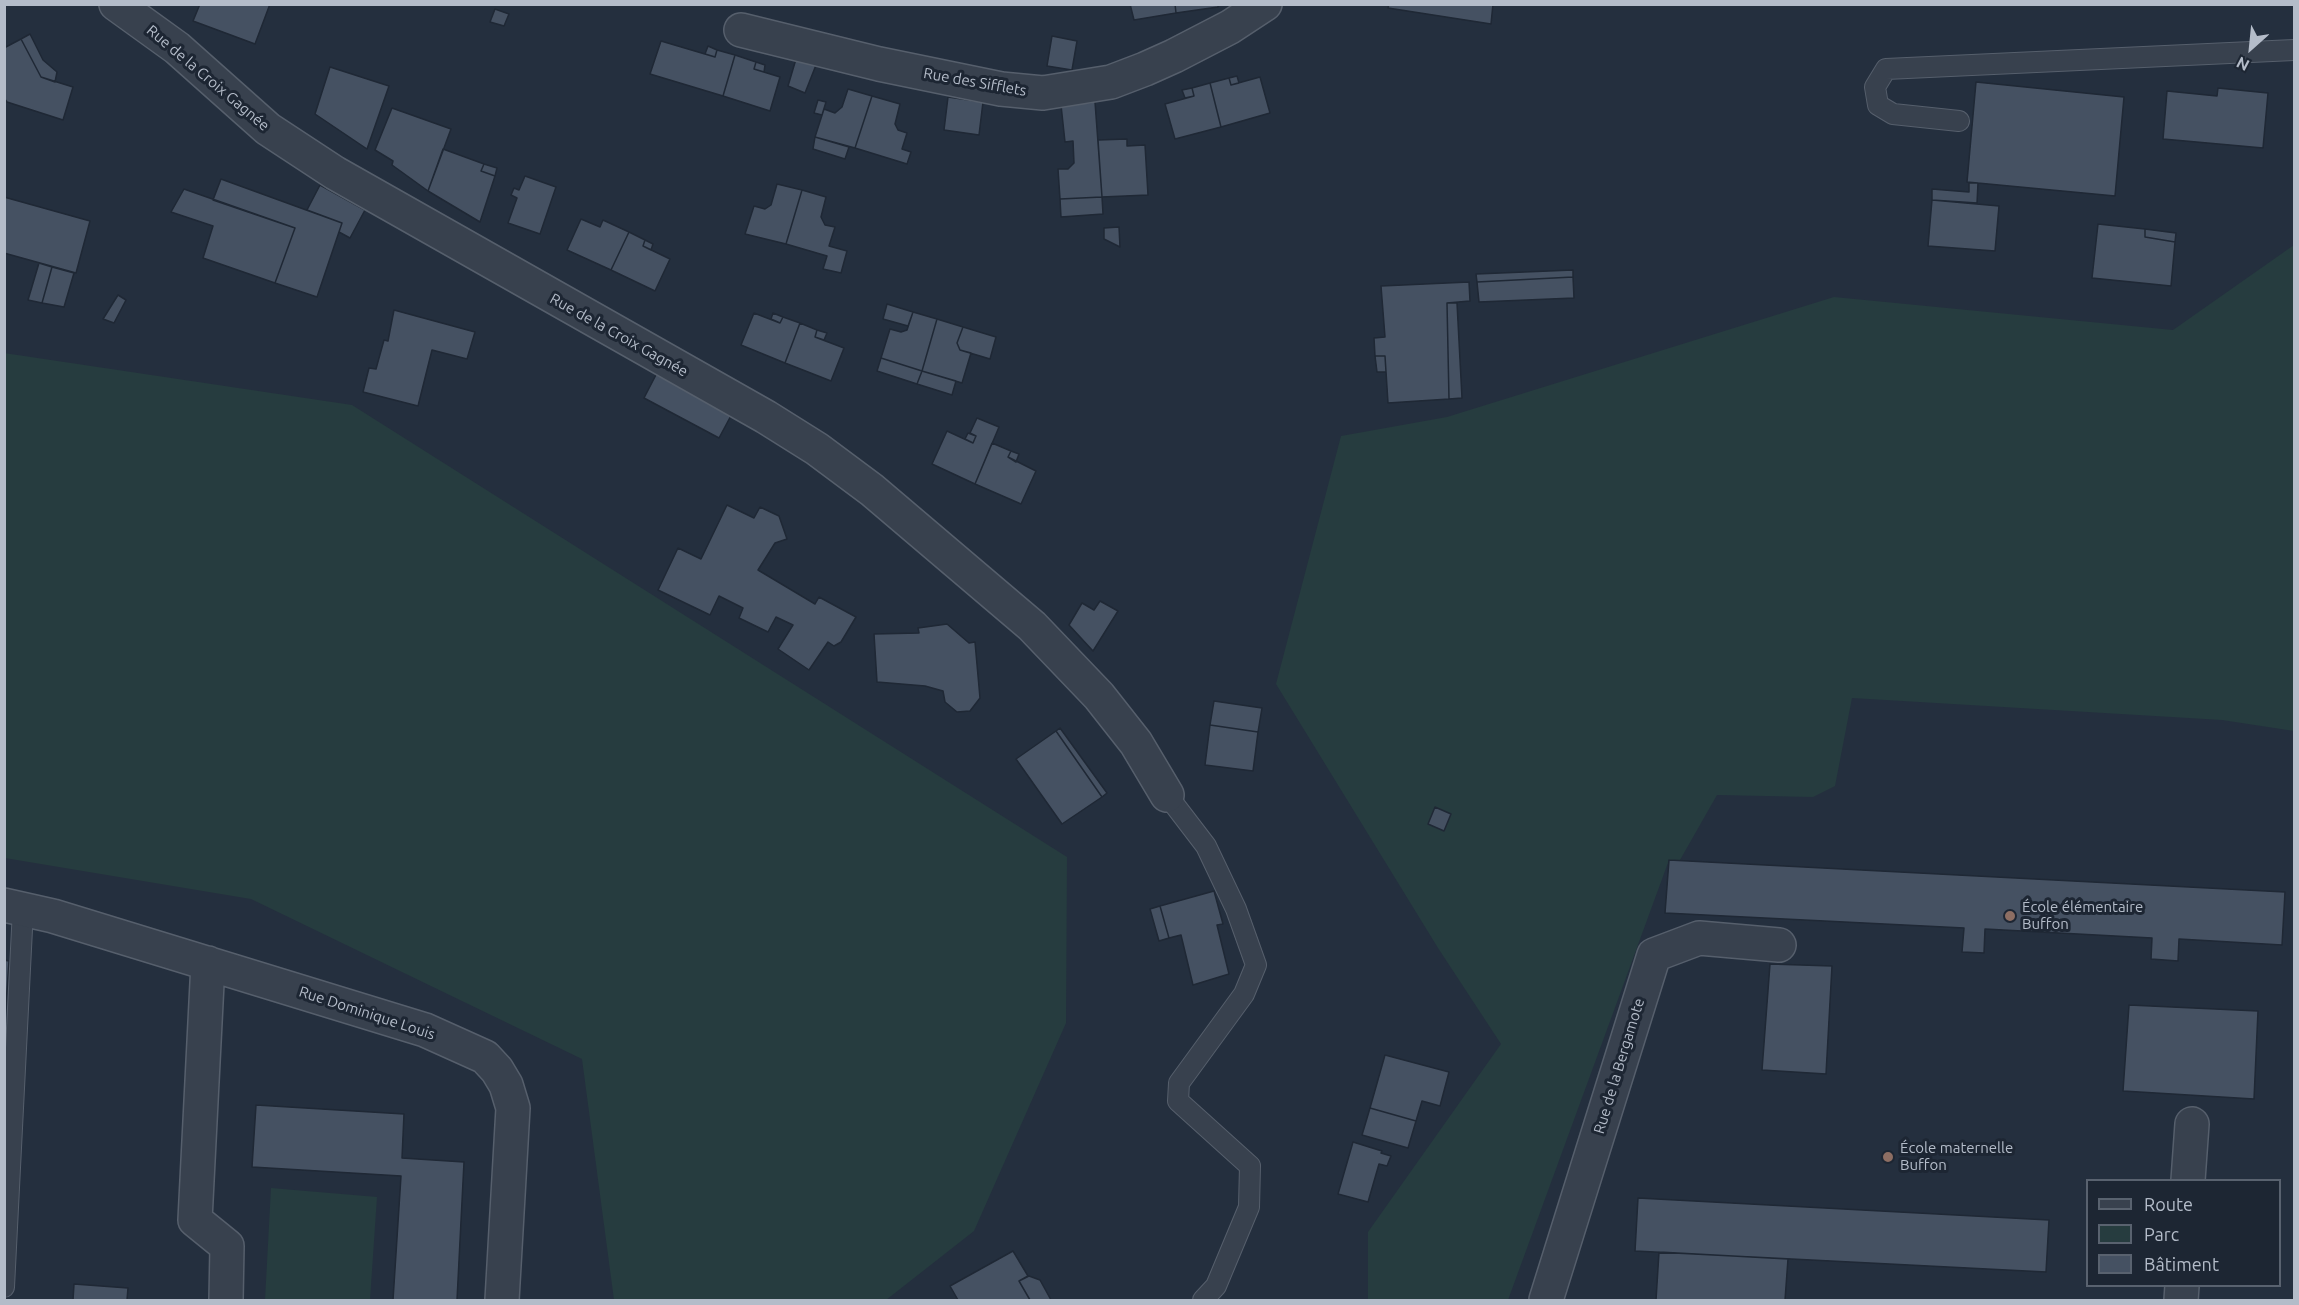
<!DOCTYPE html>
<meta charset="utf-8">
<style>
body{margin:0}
#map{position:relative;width:2299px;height:1305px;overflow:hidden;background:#242f3e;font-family:Ubuntu,sans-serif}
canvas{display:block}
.frame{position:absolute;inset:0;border:6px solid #b4bcc9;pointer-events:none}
.legend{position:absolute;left:2086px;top:1179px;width:195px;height:108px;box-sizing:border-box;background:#1d2633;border:2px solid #59626f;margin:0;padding:8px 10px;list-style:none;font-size:18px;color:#b4bcc9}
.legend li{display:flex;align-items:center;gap:12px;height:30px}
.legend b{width:30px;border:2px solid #59626f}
.north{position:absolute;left:2221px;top:18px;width:60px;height:60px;-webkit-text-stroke:4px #1d2633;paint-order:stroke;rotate:207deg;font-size:16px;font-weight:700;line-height:24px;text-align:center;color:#b4bcc9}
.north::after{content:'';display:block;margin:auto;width:21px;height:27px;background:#b4bcc9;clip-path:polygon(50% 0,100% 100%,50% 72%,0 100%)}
</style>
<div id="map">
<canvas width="2299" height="1305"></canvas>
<div class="frame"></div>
<ul class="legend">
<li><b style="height:8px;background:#38414e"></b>Route</li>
<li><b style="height:16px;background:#263c3f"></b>Parc</li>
<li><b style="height:16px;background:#455162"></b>Bâtiment</li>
</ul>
<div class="north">N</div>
</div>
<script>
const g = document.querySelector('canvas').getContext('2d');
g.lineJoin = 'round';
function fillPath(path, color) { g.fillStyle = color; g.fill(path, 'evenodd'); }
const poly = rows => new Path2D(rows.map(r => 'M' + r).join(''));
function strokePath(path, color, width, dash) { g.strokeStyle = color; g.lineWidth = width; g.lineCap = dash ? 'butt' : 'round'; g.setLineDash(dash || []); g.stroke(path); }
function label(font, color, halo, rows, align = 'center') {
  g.font = font + ' Ubuntu,sans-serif'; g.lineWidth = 6; g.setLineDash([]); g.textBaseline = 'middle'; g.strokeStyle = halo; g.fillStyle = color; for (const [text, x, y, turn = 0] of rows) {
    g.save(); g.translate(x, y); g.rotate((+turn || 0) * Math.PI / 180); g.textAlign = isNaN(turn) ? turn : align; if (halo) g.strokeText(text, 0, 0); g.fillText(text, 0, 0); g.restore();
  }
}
const green = poly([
 [2294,245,2294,731,2222,720,1852,698,1835,786,1813,797,1717,795,1680,860,1669,860,1508,1300,1368,1300,1368,1232,1501,1044,1438,948,1276,684,1341,436,1447,417,1834,297,2173,330],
 [4,353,352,405,1067,857,1066,1023,974,1231,886,1300,614,1300,582,1059,251,899,5,858],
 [271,1188,377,1197,370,1300,265,1300]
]);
const building = poly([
 [200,4,270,4,255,44,193,21,200,4],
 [1130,4,1175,4,1176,13,1134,20,1130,4],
 [1175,4,1218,4,1218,7,1176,13,1175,4],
 [1389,4,1493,4,1491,24,1388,8,1389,4],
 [495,9,509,14,504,26,490,22,495,9],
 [30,34,43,60,57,72,55,82,41,77,21,39,30,34],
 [1052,36,1077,41,1072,70,1047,66,1052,36],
 [21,39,41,77,73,87,63,120,7,102,4,98,4,48,21,39],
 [661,41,715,57,717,50,735,55,723,96,650,74,661,41],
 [708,46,717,50,715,57,705,54,708,46],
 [735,55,756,62,754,69,780,77,770,111,723,96,735,55],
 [796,59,816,65,805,93,788,86,796,59],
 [756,62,765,65,764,72,754,69,756,62],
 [330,67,389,86,367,149,315,114,330,67],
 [1237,76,1239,83,1231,85,1229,78,1237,76],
 [1260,77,1270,113,1221,127,1210,83,1229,78,1231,85,1260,77],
 [1976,82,2124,97,2115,196,1967,182,1976,82],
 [1210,83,1221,127,1175,139,1165,104,1194,96,1192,88,1210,83],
 [1192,88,1194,96,1185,98,1182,90,1192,88],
 [2218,88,2268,93,2263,148,2163,139,2167,91,2217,96,2218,88],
 [848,89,872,96,855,148,815,137,824,109,835,113,842,107,848,89],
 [872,96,900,104,895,124,898,130,907,133,902,149,911,152,907,164,855,148,872,96],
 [948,97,983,102,979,135,944,130,948,97],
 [818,100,826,102,822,115,814,113,818,100],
 [1095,102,1102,197,1060,199,1058,169,1068,169,1074,163,1073,141,1065,142,1061,105,1095,102],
 [392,108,451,129,428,191,392,165,393,161,375,150,392,108],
 [815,137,849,147,845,159,813,149,815,137],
 [1127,139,1127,146,1145,145,1148,195,1102,197,1098,140,1127,139],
 [443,149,484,164,481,171,495,176,480,222,428,191,443,149],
 [484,164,497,168,495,176,481,171,484,164],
 [525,176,556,187,540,234,508,223,517,198,511,195,514,188,519,190,525,176],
 [221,179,342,223,317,297,275,283,295,228,213,200,221,179],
 [1969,183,1978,183,1977,203,1932,200,1932,189,1969,192,1969,183],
 [777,184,802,190,786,244,745,234,754,206,765,209,771,205,777,184],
 [320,185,365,210,350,238,339,232,342,223,307,210,320,185],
 [184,189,295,228,275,283,203,258,213,226,171,212,184,189],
 [802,190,826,197,821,217,825,225,835,227,829,246,847,251,841,273,823,269,827,256,786,244,802,190],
 [4,197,90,221,76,273,4,253,4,197],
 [1102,197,1103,214,1061,217,1060,199,1102,197],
 [1932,200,1999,206,1995,251,1928,246,1932,200],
 [581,219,600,227,603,220,629,232,611,270,567,250,581,219],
 [2098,224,2145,229,2145,237,2175,242,2171,286,2092,278,2098,224],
 [1119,227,1120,247,1104,239,1104,228,1119,227],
 [2145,229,2176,233,2175,242,2145,237,2145,229],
 [629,232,645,240,643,246,670,259,655,291,611,270,629,232],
 [645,240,653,244,651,250,643,246,645,240],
 [39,263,52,267,42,303,28,300,39,263],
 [52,267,74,273,64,307,42,303,52,267],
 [1573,270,1573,277,1477,282,1476,274,1573,270],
 [1573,277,1574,298,1479,302,1477,282,1573,277],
 [1469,282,1470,301,1447,303,1449,399,1388,403,1385,356,1375,356,1374,338,1385,337,1381,286,1469,282],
 [118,295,126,300,114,323,103,319,118,295],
 [1447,303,1457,303,1462,398,1449,399,1447,303],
 [887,304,913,312,908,326,883,319,887,304],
 [394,310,475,332,467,359,432,350,418,406,363,392,369,368,376,369,384,340,388,341,394,310],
 [913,312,937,319,922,371,881,358,890,329,901,332,907,330,913,312],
 [754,313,780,323,783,317,800,323,785,363,741,345,754,313],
 [773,313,783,317,780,323,771,319,773,313],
 [937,319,963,327,957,343,960,350,971,353,962,383,922,371,937,319],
 [800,323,817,330,815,337,844,348,831,381,785,363,800,323],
 [963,327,996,337,990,359,960,350,957,343,963,327],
 [817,330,827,333,824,340,815,337,817,330],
 [1375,356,1385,356,1386,372,1377,372,1375,356],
 [881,358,922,371,917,384,877,371,881,358],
 [659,369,734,410,719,438,644,398,659,369],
 [922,371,956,381,952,395,917,384,922,371],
 [977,418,999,427,975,484,932,464,947,431,973,443,976,436,970,433,977,418],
 [968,433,976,436,973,443,965,439,968,433],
 [992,443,1011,451,1008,457,1036,471,1021,504,975,484,992,443],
 [1011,451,1019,454,1016,462,1008,457,1011,451],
 [727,505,754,518,760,507,779,516,787,539,775,543,758,570,815,604,819,597,856,617,841,642,834,646,828,642,809,670,778,649,793,625,776,617,768,632,739,618,743,608,719,596,710,615,658,590,678,548,701,559,727,505],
 [1100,601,1118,611,1093,651,1069,625,1082,603,1094,610,1100,601],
 [947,624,969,643,975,642,980,698,970,711,957,712,945,702,943,691,925,686,877,682,874,634,919,633,918,628,947,624],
 [1214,701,1262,708,1258,732,1210,725,1214,701],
 [1210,725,1258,732,1253,771,1205,765,1210,725],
 [1060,728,1107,793,1102,797,1056,731,1060,728],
 [1056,731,1102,797,1062,824,1016,759,1056,731],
 [1435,807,1451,814,1444,831,1428,824,1435,807],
 [1669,860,2285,892,2282,945,2179,939,2178,961,2151,959,2152,938,1985,929,1984,953,1962,952,1964,928,1665,913,1669,860],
 [1214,891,1223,924,1217,925,1229,974,1193,985,1181,935,1169,938,1160,906,1214,891],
 [1160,906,1169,938,1159,941,1150,909,1160,906],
 [4,960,9,961,4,1034,4,960],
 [1770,964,1832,966,1826,1074,1762,1070,1770,964],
 [2129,1005,2258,1011,2254,1099,2123,1091,2129,1005],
 [1385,1055,1449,1072,1440,1106,1422,1101,1416,1121,1370,1108,1385,1055],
 [256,1105,404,1114,402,1158,464,1162,457,1300,393,1300,401,1176,252,1167,256,1105],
 [1370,1108,1416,1121,1408,1148,1362,1135,1370,1108],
 [1353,1142,1382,1151,1381,1153,1391,1156,1387,1166,1379,1164,1368,1202,1338,1194,1353,1142],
 [1638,1198,2049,1220,2046,1272,1635,1251,1638,1198],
 [1013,1251,1028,1276,1019,1281,1030,1300,958,1300,950,1286,1013,1251],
 [1659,1252,1788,1259,1785,1300,1656,1300,1659,1252],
 [1029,1276,1040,1280,1051,1300,1030,1300,1019,1281,1029,1276],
 [74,1284,128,1288,127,1300,73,1300,74,1284]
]);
const service = poly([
 [1959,121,1893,114,1878,105,1875,87,1886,69,2294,50],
 [1167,795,1206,846,1236,909,1256,965,1244,994,1179,1083,1178,1101,1250,1166,1249,1207,1216,1286,1203,1300],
 [4,1287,23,909]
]);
const minor = poly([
 [116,4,177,48,268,129,335,173,766,417,817,449,872,490,1032,626,1099,696,1136,743,1167,795],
 [741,30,879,64,1001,89,1043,93,1111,82,1145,69,1174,56,1230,27,1265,4],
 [4,905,53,916,425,1030,485,1057,497,1070,506,1085,513,1108,502,1300],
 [208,963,195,1220,227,1246,226,1300],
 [2188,1180,2192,1124],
 [1546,1300,1654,955,1699,938,1779,945],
 [2181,1300,2182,1286]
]);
const markers = [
 [2010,916,6,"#8d6e63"],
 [1888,1157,6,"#8d6e63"]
];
const streetNames = [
 ["Rue de la Croix Gagnée",208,78,40],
 ["Rue des Sifflets",975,82,10],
 ["Rue de la Croix Gagnée",619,335,29],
 ["Rue Dominique Louis",367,1013,18],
 ["Rue de la Bergamote",1619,1066,-73]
];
const poiNames = [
 ["École élémentaire",2022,907],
 ["Buffon",2022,924],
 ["École maternelle",1900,1148],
 ["Buffon",1900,1165]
];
fillPath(green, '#263c3f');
fillPath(building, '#455162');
strokePath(building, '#1f2835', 1.5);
strokePath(service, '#565f6c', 22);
strokePath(minor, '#565f6c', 36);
strokePath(service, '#38414e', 20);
strokePath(minor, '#38414e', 33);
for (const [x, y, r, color] of markers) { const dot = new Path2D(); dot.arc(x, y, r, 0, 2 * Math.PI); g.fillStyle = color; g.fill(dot); strokePath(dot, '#1d2633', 2); }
label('15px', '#b4bcc9', '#1d2633', streetNames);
label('15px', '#b4bcc9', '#1d2633', poiNames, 'left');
</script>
